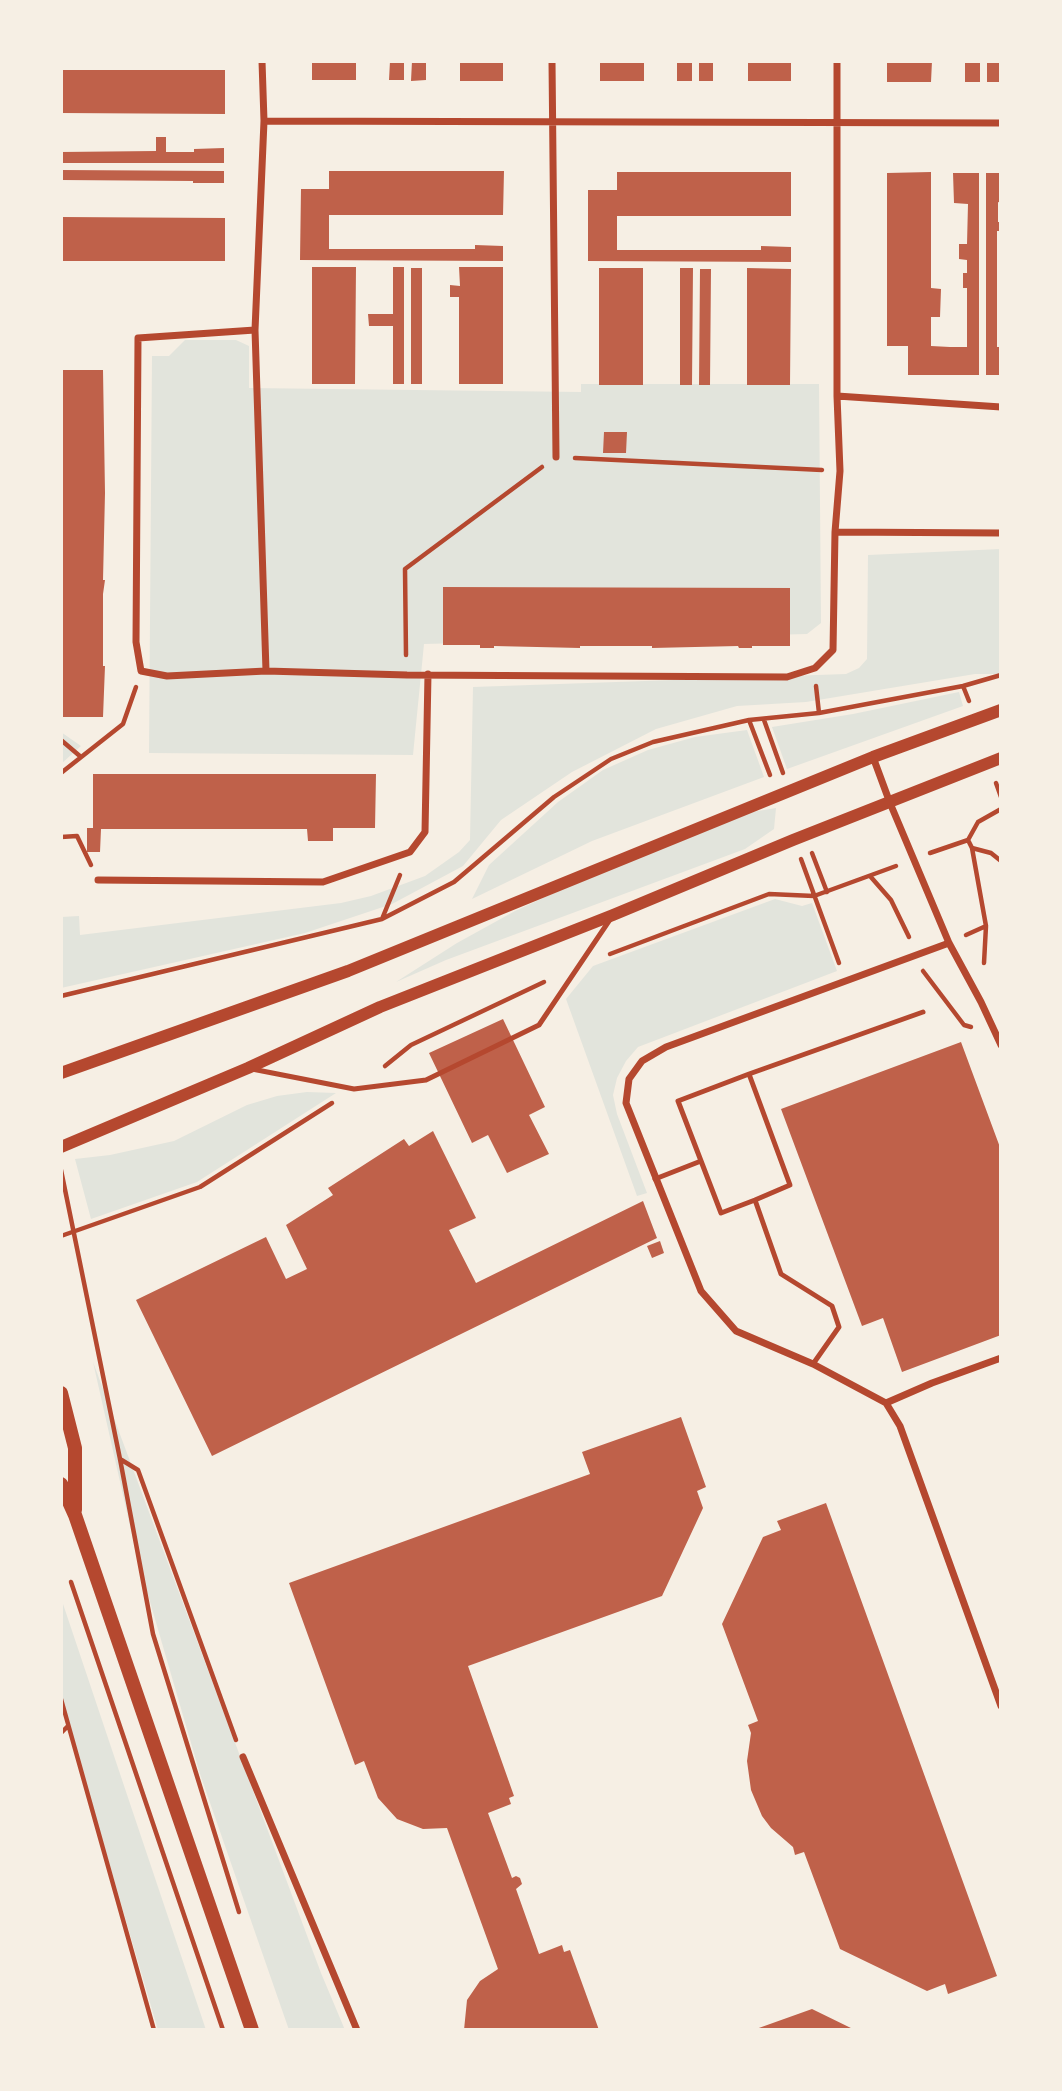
<!DOCTYPE html>
<style>
body{margin:0}
#map{position:relative;width:1062px;height:2091px;overflow:hidden;background:#f6efe4;font-family:"Varela Round",sans-serif}
canvas{display:block}
.frame{position:absolute;inset:0;border:63px solid #f6efe4;pointer-events:none}
</style>
<div id="map">
<canvas width="1062" height="2091"></canvas>
<div class="frame"></div>
</div>
<script>
const g = document.querySelector('canvas').getContext('2d');
g.lineJoin = 'round';
function fillPath(path, color) { g.fillStyle = color; g.fill(path, 'evenodd'); }
const poly = rows => new Path2D(rows.map(r => 'M' + r).join(''));
function strokePath(path, color, width, dash) { g.strokeStyle = color; g.lineWidth = width; g.lineCap = dash ? 'butt' : 'round'; g.setLineDash(dash || []); g.stroke(path); }
const green = poly([
 [185,340,236,340,249,346,249,388,581,392,581,384,819,384,821,623,807,634,424,644,413,755,149,753,152,356,169,356],
 [1001,549,1001,674,975,674,806,702,737,706,656,729,572,772,501,820,463,866,392,904,305,933,61,988,61,917,79,916,80,935,341,903,371,896,425,876,459,852,470,840,473,687,846,674,859,668,867,659,868,555],
 [959,692,963,706,787,769,772,727,853,714],
 [747,730,764,777,592,841,472,899,489,865,558,802,603,770,648,750,695,737],
 [61,732,81,746,61,764],
 [776,808,774,829,745,849,446,960,396,982,457,943,515,911,634,856,752,812],
 [775,899,802,906,812,903,837,971,638,1047,626,1061,617,1078,613,1095,617,1114,647,1193,637,1196,566,999,593,966],
 [307,1092,336,1093,197,1182,91,1219,75,1159,110,1155,174,1141,247,1105,277,1096],
 [93,1362,321,1973,345,2030,289,2030,200,1774,137,1557],
 [61,1598,206,2030,158,2030,61,1699]
]);
const building = poly([
 [312,61,356,61,356,80,312,80],
 [390,61,404,61,404,80,389,80],
 [412,61,426,61,426,80,411,81],
 [460,61,503,61,503,81,460,81],
 [600,61,644,61,644,81,600,81],
 [677,61,692,61,692,81,677,81],
 [699,61,713,61,713,81,699,81],
 [748,61,791,61,791,81,748,81],
 [887,61,932,61,931,82,887,82],
 [965,61,980,61,980,82,965,82],
 [987,61,1001,61,1001,82,987,82],
 [61,70,225,70,225,114,61,113],
 [156,137,166,137,166,152,194,152,194,149,224,148,224,163,61,163,61,152,156,151],
 [61,170,224,171,224,183,193,183,193,181,61,180],
 [329,171,504,171,503,215,329,215,329,249,475,249,475,245,503,246,503,261,300,260,301,189,329,189],
 [617,172,791,172,791,216,617,216,617,250,761,250,761,246,791,247,791,262,588,261,588,190,617,190],
 [931,172,931,288,941,289,940,317,931,317,931,346,950,347,967,347,967,288,963,288,963,273,967,273,967,260,959,259,959,244,967,244,968,204,954,203,953,173,979,173,979,375,908,375,908,346,887,346,887,173],
 [986,173,1001,173,1001,203,998,202,998,222,1001,222,1001,231,997,231,997,347,1001,347,1001,375,986,375],
 [61,217,225,218,225,261,61,261],
 [312,267,356,267,355,384,312,384],
 [393,267,404,267,404,384,393,384,393,326,369,326,368,314,393,314],
 [459,267,503,267,503,384,459,384,459,297,450,297,450,285,460,286],
 [411,268,422,268,422,384,411,384],
 [599,268,643,268,643,385,599,385],
 [680,268,693,268,692,385,680,385],
 [747,268,791,269,790,385,747,385],
 [700,269,711,269,710,385,699,385],
 [61,370,103,370,105,493,103,580,105,580,103,594,103,666,105,666,103,717,61,717],
 [604,432,627,432,626,453,603,453],
 [443,587,790,588,790,646,752,646,752,648,739,648,738,646,652,648,652,646,580,646,580,648,494,646,494,648,480,648,480,645,443,645],
 [93,774,376,774,375,828,333,828,333,841,308,841,307,829,101,829,100,852,87,852,87,828,93,828],
 [503,1019,545,1107,529,1115,549,1154,507,1173,488,1135,472,1143,429,1053],
 [961,1042,1001,1150,1001,1335,902,1372,883,1318,862,1326,781,1109],
 [433,1131,476,1218,449,1230,476,1283,643,1201,657,1238,212,1456,136,1300,266,1237,286,1279,307,1269,286,1225,333,1195,328,1188,404,1139,409,1146],
 [660,1241,664,1253,652,1258,647,1246],
 [681,1417,706,1487,697,1491,703,1508,662,1596,468,1666,514,1796,509,1798,511,1804,488,1813,512,1878,516,1876,520,1878,522,1884,516,1889,539,1954,562,1945,564,1952,570,1950,599,2030,464,2030,467,2000,480,1981,498,1969,447,1828,423,1829,397,1819,378,1798,364,1761,355,1765,289,1583,590,1474,582,1452],
 [826,1503,997,1976,948,1994,945,1984,927,1991,840,1949,804,1852,795,1855,793,1847,771,1828,762,1816,751,1790,747,1761,751,1733,748,1725,758,1721,722,1624,763,1537,781,1530,777,1521],
 [812,2009,855,2030,756,2030,756,2029]
]);
const path = poly([
 [575,458,822,470],
 [406,655,405,569,542,467],
 [816,686,819,713],
 [963,686,969,701],
 [749,720,770,775],
 [764,720,783,773],
 [61,740,81,757],
 [61,773,123,724,136,687],
 [996,783,1001,797],
 [61,837,77,836,91,865],
 [968,840,972,848,986,926,984,963],
 [972,848,991,853,1001,861],
 [812,853,827,892],
 [930,853,968,840,978,822,1001,809],
 [801,859,839,963],
 [870,876,891,900,909,937],
 [382,919,400,875],
 [966,935,986,926],
 [610,954,769,894,814,896,896,866],
 [923,971,964,1025,971,1027],
 [61,996,382,919,454,882,554,797,611,759,653,742,749,720,819,713,963,686,1001,675],
 [385,1066,411,1045,544,982],
 [61,1170,120,1459,153,1634,239,1912],
 [61,1236,200,1187,332,1103],
 [120,1459,138,1470,236,1740],
 [71,1582,223,2030],
 [61,1699,154,2030],
 [61,1733,68,1726]
]);
const service = poly([
 [252,1069,354,1089,426,1080,539,1025,611,918],
 [749,1074,678,1101,721,1213,755,1200],
 [655,1179,701,1161],
 [813,1364,839,1327,832,1306,781,1274,755,1200,790,1185,749,1074,923,1012]
]);
const minor = poly([
 [262,61,264,121,255,330,266,671],
 [552,61,556,457],
 [264,121,1001,123],
 [255,330,138,338,136,642,141,671,167,676,266,671,407,675,787,677,815,668,833,650,835,532,840,471,837,396,837,61],
 [837,396,1001,407],
 [835,532,1001,533],
 [873,757,890,803,949,943,981,1002,1001,1045],
 [98,880,323,882,410,852,425,832,428,674],
 [949,943,666,1047,642,1061,629,1079,626,1103,701,1291,736,1331,813,1364,886,1403,900,1426,1001,1706],
 [886,1403,932,1383,1001,1358],
 [243,1757,357,2030]
]);
const tertiary = poly([
 [61,1073,348,971,873,757,1001,710],
 [61,1147,248,1068,380,1007,613,915,793,840,1001,758]
]);
const secondary = poly([
 [61,1393,75,1448,75,1510],
 [61,1484,75,1515,252,2030]
]);
fillPath(green, '#e2e4dc');
fillPath(building, '#bf614a');
strokePath(path, '#b5482f', 4.5);
strokePath(service, '#b5482f', 5);
strokePath(minor, '#b5482f', 7);
strokePath(tertiary, '#b5482f', 12);
strokePath(secondary, '#b5482f', 14);
</script>
